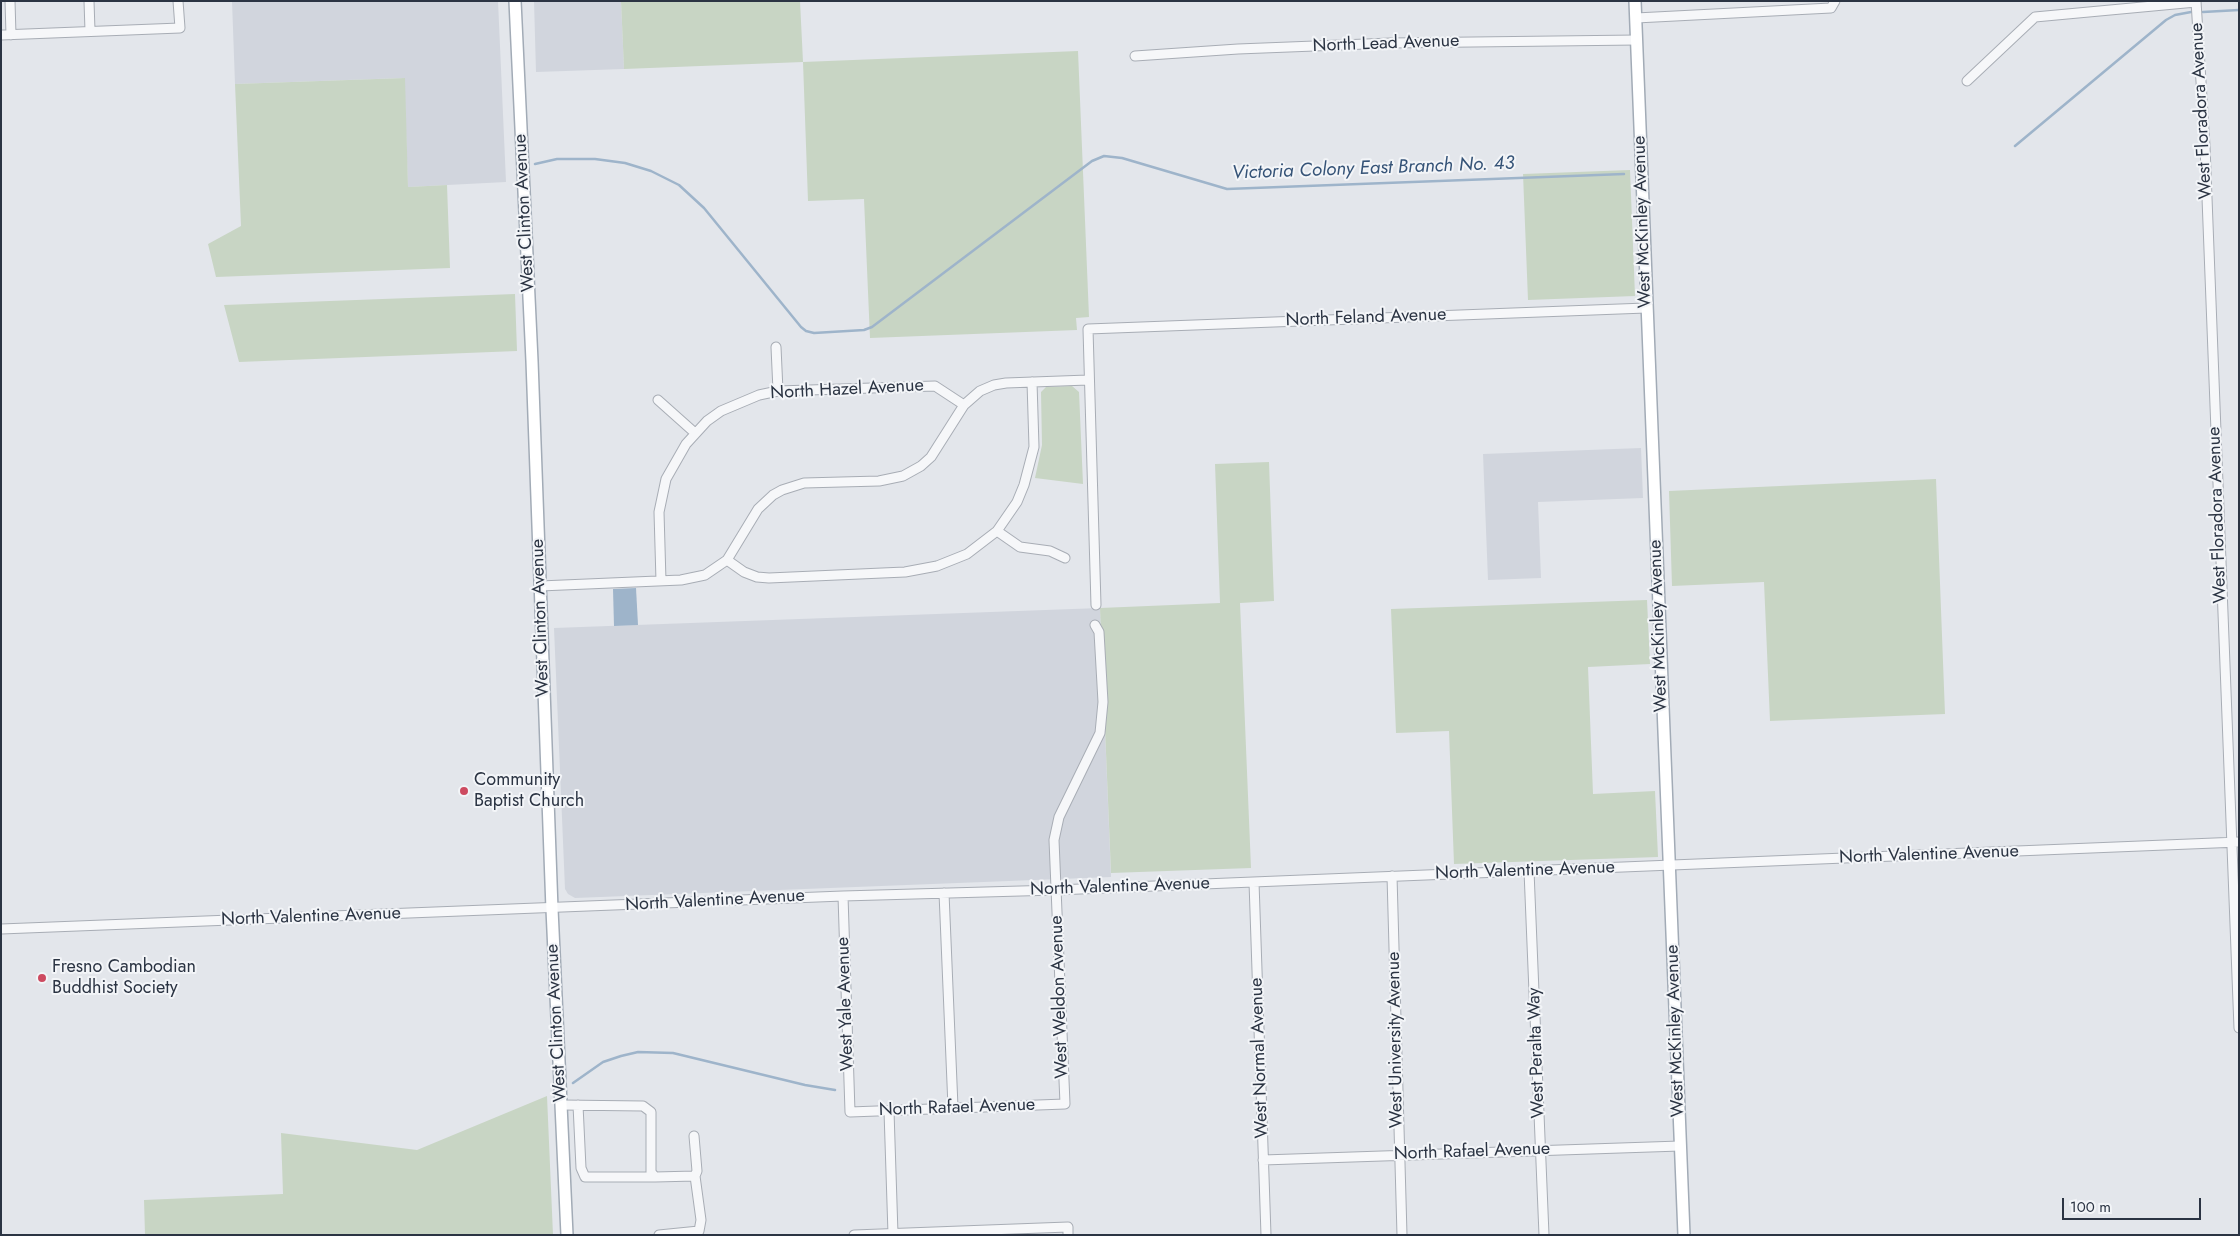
<!DOCTYPE html>
<style>
body{margin:0}
#map{position:relative;width:2240px;height:1236px;overflow:hidden;background:#e3e6eb;font-family:Jost,sans-serif}
canvas{display:block}
.frame{position:absolute;inset:0;border:2px solid #2b3443;pointer-events:none}
.scale{position:absolute;left:2062px;top:1198px;width:139px;height:22px;box-sizing:border-box;border:2px solid #2b3443;border-top:0;padding-left:6px;font-size:15px;line-height:18px;white-space:nowrap;color:#2b3443;-webkit-text-stroke:4px #f3f5f8;paint-order:stroke}
</style>
<div id="map">
<canvas width="2240" height="1236"></canvas>
<div class="frame"></div>
<div class="scale">100 m</div>
</div>
<script>
const g = document.querySelector('canvas').getContext('2d');
g.lineJoin = 'round';
function fillPath(path, color) { g.fillStyle = color; g.fill(path, 'evenodd'); }
const poly = rows => new Path2D(rows.map(r => 'M' + r).join(''));
function strokePath(path, color, width, dash) { g.strokeStyle = color; g.lineWidth = width; g.lineCap = dash ? 'butt' : 'round'; g.setLineDash(dash || []); g.stroke(path); }
function label(font, color, halo, rows, align = 'center') {
  g.font = font + ' Jost,sans-serif'; g.lineWidth = 4; g.setLineDash([]); g.textBaseline = 'middle'; g.strokeStyle = halo; g.fillStyle = color; for (const [text, x, y, turn = 0] of rows) {
    g.save(); g.translate(x, y); g.rotate((+turn || 0) * Math.PI / 180); g.textAlign = isNaN(turn) ? turn : align; if (halo) g.strokeText(text, 0, 0); g.fillText(text, 0, 0); g.restore();
  }
}
const built = poly([
 [232,1,498,1,506,182,408,187,404,78,235,84],
 [534,1,621,1,624,69,536,72],
 [1641,448,1643,498,1538,502,1541,578,1488,580,1483,454],
 [1100,608,1111,877,575,898,568,894,565,889,554,628]
]);
const green = poly([
 [621,1,800,1,803,62,1078,51,1089,317,1076,318,1077,330,870,338,864,199,808,201,803,62,624,69],
 [405,78,408,187,447,185,450,268,216,277,208,244,241,226,235,84],
 [1630,170,1635,296,1528,300,1523,174],
 [515,294,517,351,239,362,224,305],
 [1072,386,1079,392,1083,484,1035,478,1042,445,1041,392,1046,387],
 [1269,462,1274,601,1240,603,1251,868,1111,873,1100,608,1220,603,1215,464],
 [1936,479,1945,714,1770,721,1764,582,1672,586,1669,491],
 [1647,600,1650,664,1588,667,1593,794,1655,791,1658,857,1454,864,1449,731,1396,733,1391,609],
 [547,1096,553,1235,145,1235,144,1200,283,1194,281,1133,417,1150]
]);
const water = poly([
 [636,588,638,625,614,626,613,589]
]);
const stream = poly([
 [2203,12,2239,10],
 [2015,146,2166,20,2175,15,2191,12],
 [535,164,557,159,595,159,625,163,651,171,679,185,704,208,801,327,806,331,814,333,864,330,872,327,1092,161,1104,156,1122,158,1227,189,1624,174],
 [573,1083,603,1062,621,1056,638,1052,673,1053,805,1085,835,1090]
]);
const minor = poly([
 [10,1,11,35],
 [89,1,90,31],
 [2196,1,2205,146,2239,1028],
 [1636,18,1831,8,1835,1],
 [1,35,180,28,178,1],
 [1135,56,1238,49,1391,43,1637,40],
 [1967,81,2035,17,2196,2],
 [776,347,778,391],
 [658,400,695,433],
 [997,531,1020,547,1050,551,1065,558],
 [727,560,744,572,757,577,769,578,905,572,937,566,967,554,997,531,1017,502,1024,485,1034,447,1032,382],
 [661,581,659,512,666,479,686,444,707,421,721,411,759,395,778,391,935,386,964,405],
 [540,586,681,580,705,575,727,560,758,509,773,495,782,490,804,483,879,481,903,476,921,466,931,457,964,405,980,391,994,385,1006,383,1088,380],
 [1096,605,1088,329,1646,308],
 [1529,871,1544,1235],
 [1392,876,1402,1235],
 [1254,882,1266,1235],
 [944,893,953,1107],
 [843,896,850,1112,1065,1104,1054,840,1059,817,1100,733,1103,702,1099,632,1095,625],
 [1,929,843,896,1056,890,2239,842],
 [562,1105,643,1106,651,1112,651,1172,655,1177,695,1176,697,1171,694,1136],
 [578,1105,581,1168,585,1177,655,1177],
 [889,1111,893,1234],
 [1263,1160,1680,1146],
 [659,1235,699,1231,701,1220,695,1176],
 [854,1235,1068,1227,1068,1235]
]);
const major = poly([
 [515,1,532,361,552,909,567,1235],
 [1635,1,1684,1235]
]);
const markers = [
 [464,791,5,"#cd4a60"],
 [42,978,5,"#cd4a60"]
];
const streetNames = [
 ["North Lead Avenue",1386,44,-2],
 ["West Floradora Avenue",2202,111,-93],
 ["West Clinton Avenue",525,213,-93],
 ["West McKinley Avenue",1643,222,-92],
 ["North Feland Avenue",1366,318,-2],
 ["North Hazel Avenue",847,390,-3],
 ["West Floradora Avenue",2218,515,-92],
 ["West Clinton Avenue",541,618,-92],
 ["West McKinley Avenue",1659,626,-92],
 ["North Valentine Avenue",1929,855,-2],
 ["North Valentine Avenue",1525,871,-2],
 ["North Valentine Avenue",1120,887,-2],
 ["North Valentine Avenue",715,901,-3],
 ["North Valentine Avenue",311,917,-2],
 ["West Weldon Avenue",1060,997,-92],
 ["West Yale Avenue",846,1004,-92],
 ["West Clinton Avenue",557,1023,-93],
 ["West McKinley Avenue",1676,1031,-92],
 ["West University Avenue",1396,1040,-91],
 ["West Peralta Way",1537,1053,-92],
 ["West Normal Avenue",1260,1058,-92],
 ["North Rafael Avenue",957,1108,-2],
 ["North Rafael Avenue",1472,1152,-2]
];
const poiNames = [
 ["Community",474,781],
 ["Baptist Church",474,802],
 ["Fresno Cambodian",52,968],
 ["Buddhist Society",52,989]
];
const waterNames = [
 ["Victoria Colony East Branch No. 43",1373,169,-2]
];
fillPath(built, '#d1d5dd');
fillPath(green, '#c8d5c4');
fillPath(water, '#9eb4ca');
strokePath(stream, '#9eb4ca', 2.5);
strokePath(minor, '#a8adb5', 11);
strokePath(major, '#a2abb6', 14);
strokePath(minor, '#f6f7f9', 9);
strokePath(major, '#fff', 11);
for (const [x, y, r, color] of markers) { const dot = new Path2D(); dot.arc(x, y, r, 0, 2 * Math.PI); g.fillStyle = color; g.fill(dot); strokePath(dot, '#f3f5f8', 2); }
label('18px', '#2b3443', '#f3f5f8', streetNames);
label('18px', '#2b3443', '#f3f5f8', poiNames, 'left');
label('italic 19px', '#355377', '#f3f5f8', waterNames);
</script>
